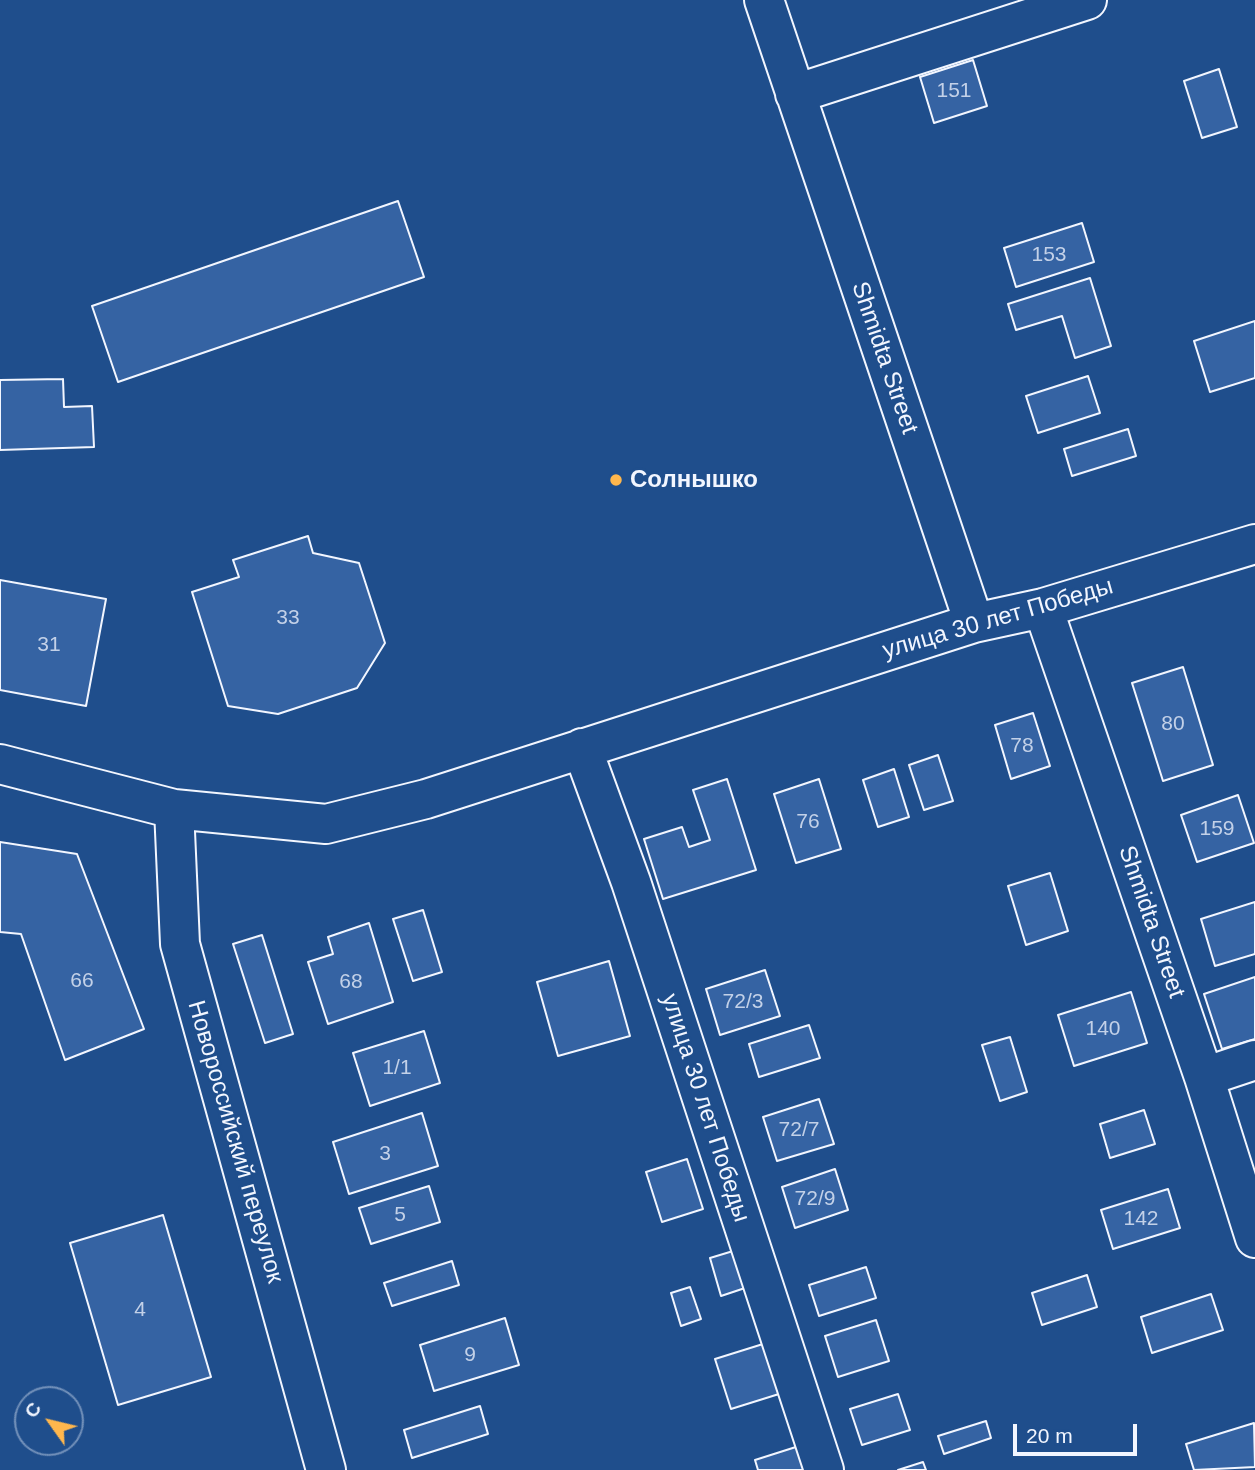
<!DOCTYPE html>
<meta charset="utf-8">
<style>
body{margin:0}
#map{position:relative;width:1255px;height:1470px;overflow:hidden;background:#1f4e8c;font-family:Arial,sans-serif}
canvas{display:block}
.north{position:absolute;left:14px;top:1386px;width:70px;height:70px;box-sizing:border-box;background:#1f4e8c;border:2px solid #7391ba;border-radius:50%;rotate:304deg;font-size:19px;font-weight:700;line-height:28px;text-align:center;color:#f2f6ff}
.north::after{content:'';display:block;margin:auto;width:24px;height:32px;background:#ffb74d;clip-path:polygon(50% 0,100% 100%,50% 72%,0 100%)}
.scale{position:absolute;left:1013px;top:1424px;width:124px;height:32px;box-sizing:border-box;border:4px solid #f2f6ff;border-top:0;padding-left:9px;font-size:21px;line-height:24px;white-space:nowrap;color:#f2f6ff;-webkit-text-stroke:5px #1f4e8c;paint-order:stroke}
</style>
<div id="map">
<canvas width="1255" height="1470"></canvas>
<div class="north">С</div>
<div class="scale">20 m</div>
</div>
<script>
const g = document.querySelector('canvas').getContext('2d');
g.lineJoin = 'round';
function fillPath(path, color) { g.fillStyle = color; g.fill(path, 'evenodd'); }
const poly = rows => new Path2D(rows.map(r => 'M' + r).join(''));
function strokePath(path, color, width, dash) { g.strokeStyle = color; g.lineWidth = width; g.lineCap = dash ? 'butt' : 'round'; g.setLineDash(dash || []); g.stroke(path); }
function label(font, color, halo, rows, align = 'center') {
  g.font = font + ' Arial,sans-serif'; g.lineWidth = 5; g.setLineDash([]); g.textBaseline = 'middle'; g.strokeStyle = halo; g.fillStyle = color; for (const [text, x, y, turn = 0] of rows) {
    g.save(); g.translate(x, y); g.rotate((+turn || 0) * Math.PI / 180); g.textAlign = isNaN(turn) ? turn : align; if (halo) g.strokeText(text, 0, 0); g.fillText(text, 0, 0); g.restore();
  }
}
const building = poly([
 [973,60,987,106,934,123,920,77,973,60],
 [1219,69,1237,127,1202,138,1184,81,1219,69],
 [398,201,424,277,118,382,92,306,398,201],
 [1082,223,1094,262,1016,287,1004,248,1082,223],
 [1090,278,1111,346,1075,358,1062,316,1016,330,1008,304,1090,278],
 [1255,321,1255,378,1210,392,1194,341,1255,321],
 [1088,376,1100,413,1038,433,1026,396,1088,376],
 [63,379,64,407,92,406,94,447,0,450,0,380,63,379],
 [1128,429,1136,456,1072,476,1064,449,1128,429],
 [308,536,313,553,359,563,385,643,357,688,278,714,228,706,192,592,239,577,233,560,308,536],
 [0,580,106,599,86,706,0,690,0,580],
 [1183,667,1213,765,1163,781,1132,683,1183,667],
 [1033,713,1050,766,1011,779,995,725,1033,713],
 [938,755,953,801,924,810,909,765,938,755],
 [894,769,909,817,878,827,863,780,894,769],
 [727,779,756,870,663,899,644,839,682,827,689,847,710,840,693,790,727,779],
 [819,779,841,849,796,863,774,794,819,779],
 [1238,795,1254,843,1197,862,1181,815,1238,795],
 [0,842,77,854,144,1029,65,1060,21,934,0,932,0,842],
 [1050,873,1068,931,1026,945,1008,886,1050,873],
 [1255,902,1255,954,1215,966,1201,919,1255,902],
 [423,910,442,972,413,981,393,919,423,910],
 [369,923,393,1002,328,1024,308,962,333,954,328,937,369,923],
 [262,935,293,1034,265,1043,233,944,262,935],
 [609,961,630,1036,558,1056,537,982,609,961],
 [765,970,780,1016,720,1035,706,989,765,970],
 [1255,977,1255,1039,1222,1049,1204,994,1255,977],
 [1131,992,1147,1043,1074,1066,1058,1015,1131,992],
 [809,1025,820,1058,759,1077,749,1044,809,1025],
 [424,1031,440,1083,370,1106,353,1053,424,1031],
 [1010,1037,1027,1092,1000,1101,982,1045,1010,1037],
 [819,1099,834,1144,777,1161,763,1117,819,1099],
 [1144,1110,1155,1144,1110,1158,1100,1124,1144,1110],
 [422,1113,438,1166,349,1194,333,1142,422,1113],
 [687,1159,703,1209,662,1222,646,1172,687,1159],
 [835,1169,848,1210,795,1228,782,1187,835,1169],
 [429,1186,440,1222,371,1244,359,1208,429,1186],
 [1168,1189,1180,1228,1113,1249,1101,1210,1168,1189],
 [163,1215,211,1377,118,1405,70,1243,163,1215],
 [743,1248,754,1285,721,1296,710,1258,743,1248],
 [452,1261,459,1285,392,1306,384,1283,452,1261],
 [866,1267,876,1298,819,1316,809,1285,866,1267],
 [1087,1275,1097,1307,1042,1325,1032,1293,1087,1275],
 [690,1287,701,1319,681,1326,671,1293,690,1287],
 [1211,1294,1223,1330,1152,1353,1141,1317,1211,1294],
 [505,1318,519,1365,434,1391,420,1345,505,1318],
 [876,1320,889,1361,838,1377,825,1336,876,1320],
 [763,1344,779,1394,731,1409,715,1359,763,1344],
 [898,1394,910,1430,862,1445,850,1409,898,1394],
 [480,1406,488,1434,412,1458,404,1430,480,1406],
 [986,1421,991,1438,944,1454,938,1436,986,1421],
 [1254,1423,1255,1467,1194,1470,1186,1444,1254,1423],
 [799,1446,807,1470,758,1470,755,1460,799,1446],
 [923,1462,926,1470,898,1470,923,1462]
]);
const minor = poly([
 [764,0,974,623],
 [795,94,1087,0],
 [1043,608,1204,1077,1255,1238],
 [582,748,631,882,824,1470],
 [0,764,174,809,326,824,426,799,974,623,1043,608,1255,544],
 [174,809,180,944,326,1470],
 [1204,1077,1255,1060]
]);
const markers = [
 [616,480,7,"#ffb74d"]
];
const numberNames = [
 ["151",954,91],
 ["153",1049,255],
 ["33",288,618],
 ["31",49,645],
 ["80",1173,724],
 ["78",1022,746],
 ["76",808,822],
 ["159",1217,829],
 ["66",82,981],
 ["68",351,982],
 ["72/3",743,1002],
 ["140",1103,1029],
 ["1/1",397,1068],
 ["72/7",799,1130],
 ["3",385,1154],
 ["72/9",815,1199],
 ["5",400,1215],
 ["142",1141,1219],
 ["4",140,1310],
 ["9",470,1355]
];
const streetNames = [
 ["Shmidta Street",884,358,71],
 ["улица 30 лет Победы",998,619,-16],
 ["Shmidta Street",1151,922,71],
 ["улица 30 лет Победы",705,1108,72],
 ["Новороссийский переулок",235,1142,74]
];
const poiNames = [
 ["Солнышко",630,480]
];
fillPath(building, '#3563a3');
strokePath(building, '#f2f6ff', 2);
strokePath(minor, '#f2f6ff', 42);
strokePath(minor, '#1f4e8c', 38);
for (const [x, y, r, color] of markers) { const dot = new Path2D(); dot.arc(x, y, r, 0, 2 * Math.PI); g.fillStyle = color; g.fill(dot); strokePath(dot, '#1f4e8c', 2.5); }
label('21px', '#c3d1e8', null, numberNames);
label('24px', '#f2f6ff', '#1f4e8c', streetNames);
label('bold 24px', '#f2f6ff', '#1f4e8c', poiNames, 'left');
</script>
